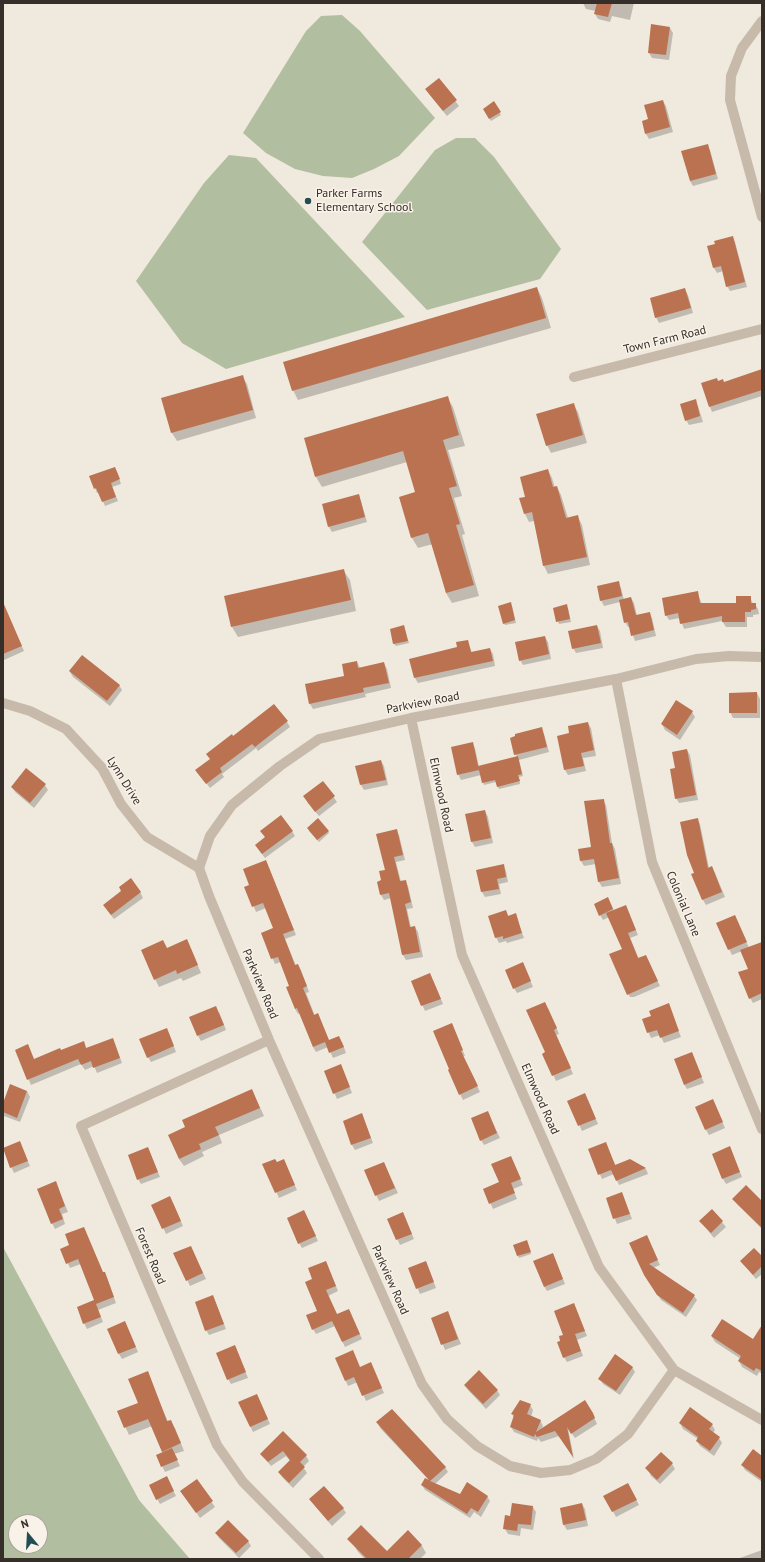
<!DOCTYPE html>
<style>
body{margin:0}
#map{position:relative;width:765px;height:1562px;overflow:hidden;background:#f0e9dd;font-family:"PT Sans",sans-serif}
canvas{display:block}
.frame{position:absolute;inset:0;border:4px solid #352e29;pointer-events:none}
.north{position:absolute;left:8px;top:1514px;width:40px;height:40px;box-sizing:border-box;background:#f8f2e9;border:1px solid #aaa49c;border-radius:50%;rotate:342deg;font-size:11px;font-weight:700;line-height:16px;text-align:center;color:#352e29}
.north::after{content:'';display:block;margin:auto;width:14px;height:18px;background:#234c53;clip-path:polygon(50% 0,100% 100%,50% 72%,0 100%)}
</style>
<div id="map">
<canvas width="765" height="1562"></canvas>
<div class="frame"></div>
<div class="north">N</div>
</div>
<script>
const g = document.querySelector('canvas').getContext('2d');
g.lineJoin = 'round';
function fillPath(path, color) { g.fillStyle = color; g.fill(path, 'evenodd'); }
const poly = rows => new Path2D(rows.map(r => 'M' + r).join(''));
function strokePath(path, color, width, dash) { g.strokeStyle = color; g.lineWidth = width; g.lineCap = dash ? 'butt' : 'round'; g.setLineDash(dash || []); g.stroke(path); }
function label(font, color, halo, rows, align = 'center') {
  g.font = font + ' "PT Sans",sans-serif'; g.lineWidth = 3; g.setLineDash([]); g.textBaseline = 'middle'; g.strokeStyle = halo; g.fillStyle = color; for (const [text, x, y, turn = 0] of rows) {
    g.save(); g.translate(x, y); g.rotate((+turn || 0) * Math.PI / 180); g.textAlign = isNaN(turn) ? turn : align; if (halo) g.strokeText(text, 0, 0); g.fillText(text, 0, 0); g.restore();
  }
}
const green = poly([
 [342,15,360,31,435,118,399,156,374,169,352,178,323,176,295,169,266,153,243,133,306,31,321,16],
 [456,138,475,138,494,157,561,249,540,279,427,310,362,242,435,150],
 [229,155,256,158,405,317,226,369,182,343,136,281,204,183],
 [3,1247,139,1500,190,1559,3,1559],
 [16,1522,40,1522,40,1546,16,1546]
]);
const shadow = poly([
 [583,3,634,3,630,20,612,16,610,22,598,19,595,14,596,11,586,9],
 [670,28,673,33,669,60,652,58,649,53],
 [439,79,459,106,447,116,429,94],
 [663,101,666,106,673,132,649,139,646,134,649,120],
 [494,103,501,115,491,121,484,109],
 [707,145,710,150,718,179,693,186,690,181],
 [732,237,735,242,747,287,730,291,727,286,723,271,717,273,714,268,708,247],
 [537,288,542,298,551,328,298,400,293,390],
 [685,290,688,295,693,313,659,323,656,317],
 [762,370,762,396,712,412,710,407,718,382,724,383],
 [242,376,247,384,256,418,177,441,172,433,162,399],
 [447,397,453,407,465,446,448,450,462,496,454,498,465,534,462,535,479,596,452,603,446,593,433,544,418,548,412,538,416,493,407,462,322,487,316,477],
 [695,401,698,406,703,422,689,425,686,420],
 [573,404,578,412,587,443,551,453,547,445],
 [548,470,552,478,555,488,557,487,561,495,568,518,578,517,582,525,590,565,548,574,544,566,534,521,529,522,525,514,520,499,526,497],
 [117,472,121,484,112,487,118,501,105,506,99,492,97,493,95,488],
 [358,495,361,501,367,522,332,532,329,527],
 [343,570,350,580,356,611,238,637,232,627],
 [618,583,621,588,624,600,631,598,634,603,637,616,649,613,652,618,656,636,635,641,630,627,628,627,625,622,620,602,604,606,601,600],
 [697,592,702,604,737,604,750,597,753,604,755,604,758,609,759,614,753,615,753,617,747,617,747,627,726,627,722,621,684,629,680,618,669,620,666,615],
 [512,606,516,623,505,625,504,623],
 [568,608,571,622,559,624,554,609],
 [3,622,12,624,24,651,4,660,3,657],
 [404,626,409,643,396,646,394,644],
 [597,626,600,631,603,648,576,653,573,648],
 [545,637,548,642,551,659,523,665,520,660],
 [468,641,472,653,490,649,493,654,495,666,418,683,415,678],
 [357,662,360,668,384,663,387,669,391,688,365,694,366,697,313,709,310,704,306,685,345,677],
 [70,672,119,685,122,690,110,706,73,677],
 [757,693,760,699,760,718,733,718,730,712],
 [692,712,695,717,680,740,665,730,662,724],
 [287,722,290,727,258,751,256,748,222,774,224,777,210,788,200,775,211,760,233,738],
 [588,723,591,728,596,756,583,758,586,771,568,775,565,770,570,734],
 [541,728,544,734,549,752,519,760,523,776,519,777,520,784,499,789,496,782,484,785,481,775,461,780,458,774,472,743,475,748,479,767,517,758,511,739],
 [687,750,690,755,698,800,679,803,676,798,676,769],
 [381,761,384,766,388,785,364,790,361,785],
 [323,782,337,802,319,816,307,802],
 [45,785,48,790,34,808,15,792,12,787],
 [603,800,606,805,612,843,615,849,621,884,602,887,599,882,596,864,584,866,581,861,592,847],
 [485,811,488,817,493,843,475,847,472,842],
 [697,819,700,824,709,868,712,867,715,873,725,897,706,905,703,900,695,873],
 [396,830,399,835,405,860,396,862,401,882,405,881,408,886,413,908,407,909,411,928,415,927,418,932,423,957,406,960,403,955,391,898,384,900,381,895,378,882,382,881],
 [292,831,295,836,265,858,258,849],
 [309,831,328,831,329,833,319,842],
 [266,861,296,935,285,939,296,966,298,965,301,970,309,992,306,993,315,1016,329,1041,342,1042,346,1053,333,1058,328,1047,316,1052,313,1047,300,1013,298,1014,295,1009,291,987,281,962,275,964,262,933,274,929,266,908,256,912,246,887,251,885],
 [503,865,506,871,508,882,499,884,501,894,485,897,482,892,478,870],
 [140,892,143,898,114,919,107,910],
 [611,904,614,911,628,911,638,935,630,938,639,959,648,961,660,986,634,997,630,997,627,992,623,950,609,917,603,920,600,915],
 [506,911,509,917,515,915,524,938,507,943,506,941,499,943,496,937],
 [735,916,749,948,762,943,762,999,753,1003,750,998,750,969,742,951,732,955,717,923],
 [167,949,191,949,201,973,183,981,181,978,159,987,155,979],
 [525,968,533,987,517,993,514,988],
 [433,980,443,1004,425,1011,412,982],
 [668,1005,681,1037,664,1043,660,1035,651,1038,643,1020,652,1016],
 [548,1008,559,1034,556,1035,573,1074,556,1081,544,1054,546,1053],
 [219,1012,226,1030,201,1041,198,1036],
 [454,1029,465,1056,463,1056,480,1092,463,1100,460,1094],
 [169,1034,176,1052,151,1062,148,1057],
 [83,1043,87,1049,115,1044,122,1063,97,1073,94,1066,85,1070,81,1064,31,1085,16,1050,28,1045,34,1060],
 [692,1053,704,1083,687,1089,684,1084],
 [341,1065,352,1093,337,1099,325,1071],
 [252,1090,264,1116,219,1135,222,1143,202,1152,204,1156,184,1166,179,1159,187,1127],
 [27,1091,30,1097,20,1122,4,1116,3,1106],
 [588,1100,598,1124,582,1131,569,1102],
 [713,1100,725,1128,709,1135,706,1130],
 [362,1115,373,1143,355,1150,352,1145],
 [490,1117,500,1138,484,1145,481,1140],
 [19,1142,30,1166,14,1173,3,1149],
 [605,1143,616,1166,629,1160,646,1169,648,1174,619,1185,614,1174,602,1179,589,1149],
 [148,1148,160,1177,141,1184,138,1179],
 [732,1153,742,1177,726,1184,723,1179],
 [384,1163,398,1193,379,1201,365,1171],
 [513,1163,523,1185,513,1189,517,1199,493,1209,484,1189,500,1183],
 [277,1164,286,1166,297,1190,279,1198,264,1165],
 [58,1188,68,1212,62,1214,65,1224,55,1229,52,1223],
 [622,1193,632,1219,617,1224,607,1198],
 [734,1199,762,1202,762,1229,737,1204],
 [173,1203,183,1226,166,1234,153,1205],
 [712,1210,726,1227,714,1238,700,1221],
 [403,1213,414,1239,400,1245,388,1219],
 [307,1217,318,1241,302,1248,299,1243],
 [649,1241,660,1265,653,1268,694,1296,697,1300,686,1317,661,1300,648,1280],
 [528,1244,531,1254,519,1258,518,1256],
 [191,1247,206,1279,190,1286,175,1254],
 [61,1249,103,1273,107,1278,116,1303,98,1310,103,1322,87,1329,84,1323,95,1301,81,1264,70,1268],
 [762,1258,762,1274,756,1279,741,1261],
 [555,1259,565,1284,547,1291,544,1286],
 [326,1262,338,1291,328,1296,337,1315,351,1315,362,1339,345,1347,335,1326,316,1334,313,1329,318,1311,314,1279],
 [428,1267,436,1288,420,1294,409,1269],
 [213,1296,226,1329,209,1335,206,1330],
 [574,1304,587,1336,577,1340,583,1356,567,1362,564,1357,562,1341],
 [448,1312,461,1344,445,1350,432,1318],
 [125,1322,138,1352,122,1359,119,1354],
 [712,1337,753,1340,762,1342,762,1374,759,1372,757,1376,742,1367,739,1361,741,1359,715,1342],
 [237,1351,248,1378,231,1384,228,1379],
 [336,1358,360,1368,371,1363,384,1393,366,1401,358,1382,348,1386],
 [632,1367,635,1372,620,1395,603,1384,600,1379],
 [147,1372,168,1422,175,1428,184,1451,174,1454,180,1466,165,1472,157,1455,163,1453,152,1426,129,1435,118,1411,139,1403],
 [465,1385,497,1390,500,1395,486,1409,468,1390],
 [259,1400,270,1424,253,1432,239,1403],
 [530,1405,533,1410,531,1417,540,1420,543,1426,541,1430,592,1413,597,1424,575,1438,568,1428,574,1459,559,1436,541,1442,538,1438,537,1441,514,1432,511,1427,514,1418,512,1414],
 [378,1423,445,1467,448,1472,435,1484,460,1495,487,1496,490,1501,481,1517,474,1512,470,1518,425,1490,422,1485,430,1481,380,1428],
 [680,1423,712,1425,715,1430,713,1433,719,1438,722,1443,714,1456,700,1446,697,1441,698,1439,683,1429],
 [283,1432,306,1456,309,1461,303,1467,307,1473,293,1488,282,1477,279,1472,290,1461,286,1456,271,1466,261,1454],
 [762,1457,762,1482,745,1470,742,1465],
 [672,1464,675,1469,660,1484,651,1476,648,1470],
 [197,1481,215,1507,200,1518,185,1496],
 [169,1482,176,1496,160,1504,157,1499],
 [628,1484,639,1505,616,1517,605,1496],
 [310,1500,343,1508,346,1513,332,1526],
 [582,1504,585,1509,588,1526,567,1530,564,1525,561,1508],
 [533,1507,536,1512,533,1530,521,1528,520,1536,508,1534,505,1529,506,1516,511,1517],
 [408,1532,422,1546,426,1553,420,1559,365,1559,358,1552,354,1545,387,1552],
 [216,1533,248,1541,251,1546,239,1558,219,1538],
 [762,1550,762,1559,737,1559]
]);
const building = poly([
 [597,3,612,3,608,17,594,14],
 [651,24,670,27,666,55,648,53],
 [439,78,457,100,443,111,425,89],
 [663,100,670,127,645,134,642,121,648,119,644,105],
 [494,101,501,112,489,119,483,109],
 [708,144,716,174,690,181,681,151],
 [733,236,745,282,726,287,721,266,713,268,707,246,715,244,714,241],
 [537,287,546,318,292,391,283,362],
 [685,288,691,308,655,318,650,298],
 [762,369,762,390,709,407,701,383,717,378,718,381,723,379,724,382],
 [243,375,253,410,171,433,161,398],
 [448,396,459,435,443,440,457,486,449,488,460,524,456,525,474,585,446,593,428,533,411,538,399,497,415,492,403,451,315,477,304,438],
 [696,399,700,416,685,421,680,404],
 [574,403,583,435,546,446,536,414],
 [115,467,120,479,111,483,116,497,102,502,96,488,94,489,89,476],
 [548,469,553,487,557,486,566,518,578,515,587,557,543,566,532,512,524,514,519,498,525,497,520,477],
 [359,494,365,517,328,527,322,504],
 [344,569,351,600,231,627,224,596],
 [619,581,622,596,600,601,597,586],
 [698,591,700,603,736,603,736,596,751,596,751,603,756,603,756,609,751,610,751,612,745,612,745,622,722,622,722,616,680,624,678,613,665,616,662,598],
 [631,597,636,615,650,612,654,630,631,636,628,622,624,623,619,600],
 [3,602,22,646,3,654],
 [511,602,515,620,503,624,498,606],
 [567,604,570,619,556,622,553,608],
 [404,625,408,641,393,644,390,629],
 [597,625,601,643,572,649,568,631],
 [545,636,549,654,519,661,515,642],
 [468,640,471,652,490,648,493,661,414,678,409,659,457,647,456,642],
 [82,655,120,685,107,701,69,671],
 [357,661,358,668,384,662,389,683,363,688,364,692,309,704,305,684,344,676,342,664],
 [757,692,757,713,729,713,729,693],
 [676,700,693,711,677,735,661,724],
 [274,704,288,721,255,747,252,744,220,768,222,772,206,784,195,770,210,759,206,754,232,734,233,736],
 [588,722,594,750,581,753,584,766,564,770,557,736,569,733,568,726],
 [542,727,547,747,514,755,510,738,515,736,515,734],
 [473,742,479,770,457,775,451,747],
 [687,749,696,795,675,799,670,769,675,768,672,752],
 [518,756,522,774,518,775,520,781,497,787,495,780,482,783,478,766],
 [381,760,386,780,360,785,355,766],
 [26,768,46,784,30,803,11,787],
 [323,781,335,796,315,812,303,796],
 [604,799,610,843,612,843,619,878,598,882,594,859,580,861,578,849,591,847,584,801],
 [485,810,491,838,471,842,465,814],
 [281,815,293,831,262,854,255,845,265,837,260,831],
 [318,818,329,831,317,840,307,828],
 [698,818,708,868,712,866,722,892,702,900,691,874,694,873,687,855,680,822],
 [397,829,403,855,394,857,400,881,406,880,411,902,405,904,410,927,415,926,420,952,402,955,389,893,380,895,377,882,381,880,379,871,385,870,376,834],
 [266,860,294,930,283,934,295,965,298,964,307,986,303,988,314,1015,318,1013,329,1040,339,1036,344,1047,329,1053,325,1042,313,1047,297,1008,295,1009,286,987,289,986,278,957,271,959,261,933,273,928,263,903,252,907,244,887,249,885,243,869],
 [504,864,506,877,497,879,499,889,481,892,476,870],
 [131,878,141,892,111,915,103,905,121,891,119,887],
 [608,897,613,909,599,916,594,904],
 [626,905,636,930,628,933,638,958,646,955,658,981,627,995,609,954,622,949,606,913],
 [506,910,508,916,516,913,522,933,503,939,503,936,495,938,488,916],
 [735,915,747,942,728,950,716,923],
 [187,939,198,965,177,974,176,970,154,980,141,950,163,940,167,948],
 [762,942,762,993,749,999,738,972,748,969,740,950],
 [523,962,531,981,513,989,505,970],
 [430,973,441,999,421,1006,411,981],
 [545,1002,557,1028,554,1030,571,1068,552,1076,542,1054,545,1052,526,1010],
 [669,1003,679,1031,660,1038,657,1030,647,1033,642,1019,651,1016,649,1011],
 [216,1006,224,1025,197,1036,189,1017],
 [452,1023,463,1050,461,1051,478,1086,459,1095,448,1070,449,1069,433,1031],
 [167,1028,174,1046,147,1058,139,1039],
 [113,1038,120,1058,93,1068,91,1061,81,1065,78,1059,27,1080,15,1050,28,1044,34,1059,60,1048,61,1050,84,1041,86,1048],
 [692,1052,702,1077,684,1085,674,1059],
 [341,1064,350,1087,333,1094,324,1071],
 [10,1084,27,1091,17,1118,3,1112,3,1103],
 [252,1089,260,1108,215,1127,219,1135,199,1144,201,1149,179,1159,168,1135,185,1127,182,1120],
 [585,1093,596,1119,578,1126,567,1101],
 [713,1099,723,1122,705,1130,695,1107],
 [488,1111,497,1133,480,1141,471,1118],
 [362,1113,371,1138,351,1145,343,1121],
 [20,1141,28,1161,10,1168,3,1148],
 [606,1142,615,1165,630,1159,646,1168,616,1181,611,1170,598,1175,588,1149],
 [730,1146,740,1172,722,1179,712,1154],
 [148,1147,158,1172,137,1180,128,1155],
 [511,1156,521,1179,511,1183,515,1193,489,1204,483,1189,499,1182,491,1164],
 [275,1159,277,1162,284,1159,295,1185,275,1193,262,1164],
 [384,1162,395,1188,375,1196,364,1170],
 [56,1181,65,1206,59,1209,63,1219,51,1224,37,1189],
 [746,1185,762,1201,762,1228,732,1199],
 [622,1192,630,1214,613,1219,606,1198],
 [170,1196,181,1221,162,1229,151,1205],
 [712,1209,723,1221,711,1233,699,1221],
 [304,1210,316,1236,298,1244,287,1218],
 [403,1212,412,1234,396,1240,387,1219],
 [84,1227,103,1272,105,1272,114,1297,96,1304,101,1317,83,1324,77,1307,94,1300,78,1259,66,1264,60,1249,69,1245,65,1234],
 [647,1235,658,1260,649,1264,695,1295,683,1313,657,1295,644,1275,629,1243],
 [527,1240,531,1252,517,1256,513,1245],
 [191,1246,203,1273,186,1281,173,1253],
 [754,1248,762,1256,762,1266,753,1275,740,1261],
 [553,1253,563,1279,544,1287,533,1261],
 [326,1261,336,1286,326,1290,337,1314,349,1309,360,1334,342,1342,332,1321,312,1330,306,1315,317,1311,305,1282,312,1279,308,1268],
 [426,1261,434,1282,416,1289,408,1268],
 [213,1295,224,1324,205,1331,195,1302],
 [574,1303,585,1331,575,1334,581,1351,563,1358,557,1342,560,1341,559,1336,563,1335,554,1311],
 [448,1311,458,1339,441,1345,431,1318],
 [722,1319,753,1339,762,1325,762,1371,756,1368,754,1371,738,1361,741,1356,711,1336],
 [125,1321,136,1347,118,1354,107,1329],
 [235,1345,246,1372,227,1380,216,1353],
 [353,1350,360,1367,371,1362,382,1388,362,1396,354,1377,345,1381,335,1358],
 [615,1354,633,1367,616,1391,598,1379],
 [479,1370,498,1390,483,1404,464,1385],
 [148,1371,167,1421,171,1420,181,1443,162,1452,148,1419,124,1428,117,1411,138,1403,128,1379],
 [257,1394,268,1419,250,1427,238,1402],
 [520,1400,531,1404,527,1414,541,1420,536,1432,585,1400,593,1413,595,1418,571,1434,567,1427,573,1457,555,1431,537,1437,535,1434,534,1437,510,1427,514,1415,511,1414],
 [690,1407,713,1424,709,1429,720,1437,710,1451,696,1441,698,1437,679,1423],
 [392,1409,446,1467,430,1481,460,1494,467,1482,488,1496,478,1512,471,1508,467,1514,421,1485,425,1478,429,1480,376,1422],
 [283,1431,307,1455,300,1462,305,1467,289,1483,278,1472,290,1460,283,1451,268,1462,260,1454],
 [172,1448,178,1460,161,1467,156,1455],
 [753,1449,762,1456,762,1480,741,1465],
 [661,1452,673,1463,657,1480,645,1468],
 [167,1476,174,1491,156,1500,149,1485],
 [197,1479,213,1501,196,1513,180,1491],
 [628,1483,637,1500,612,1512,603,1496],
 [324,1486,344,1508,328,1521,309,1499],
 [512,1503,533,1506,531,1525,518,1524,517,1531,503,1529,505,1515,510,1516],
 [582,1503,586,1520,563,1525,560,1508],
 [228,1520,249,1541,236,1553,215,1533],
 [361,1525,387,1551,408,1530,422,1545,408,1559,367,1559,347,1539]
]);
const minor = poly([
 [762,21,742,48,731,76,730,100,762,217],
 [574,377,762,329],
 [616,679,652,862,762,1129],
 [3,703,30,711,66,729,102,768,121,804,147,837,199,868],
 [411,718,462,955,599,1267,674,1370,762,1420],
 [269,1040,81,1126,217,1445,243,1482,319,1559],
 [674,1370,628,1434,596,1459,570,1470,541,1473,510,1466,477,1446,447,1419,422,1384,269,1040,209,896,199,868,210,836,232,805,280,766,319,739,411,718,616,679,696,659,729,656,762,657]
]);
const markers = [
 [308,201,4,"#234c53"]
];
const poiNames = [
 ["Parker Farms",316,194],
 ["Elementary School",316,208]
];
const streetNames = [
 ["Town Farm Road",665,340,-14],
 ["Parkview Road",423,703,-11],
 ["Lynn Drive",124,781,58],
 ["Elmwood Road",441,795,78],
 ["Colonial Lane",683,904,67],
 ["Parkview Road",260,984,67],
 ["Elmwood Road",540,1099,66],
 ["Forest Road",150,1256,67],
 ["Parkview Road",390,1280,66]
];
fillPath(green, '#b1be9f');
fillPath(shadow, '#0003');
fillPath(building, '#ba7251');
strokePath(minor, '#c7baaa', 10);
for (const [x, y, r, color] of markers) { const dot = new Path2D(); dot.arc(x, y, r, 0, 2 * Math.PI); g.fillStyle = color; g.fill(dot); strokePath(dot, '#f8f2e9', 1.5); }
label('12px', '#352e29', '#f8f2e9', poiNames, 'left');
label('12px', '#352e29', '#f8f2e9', streetNames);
</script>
